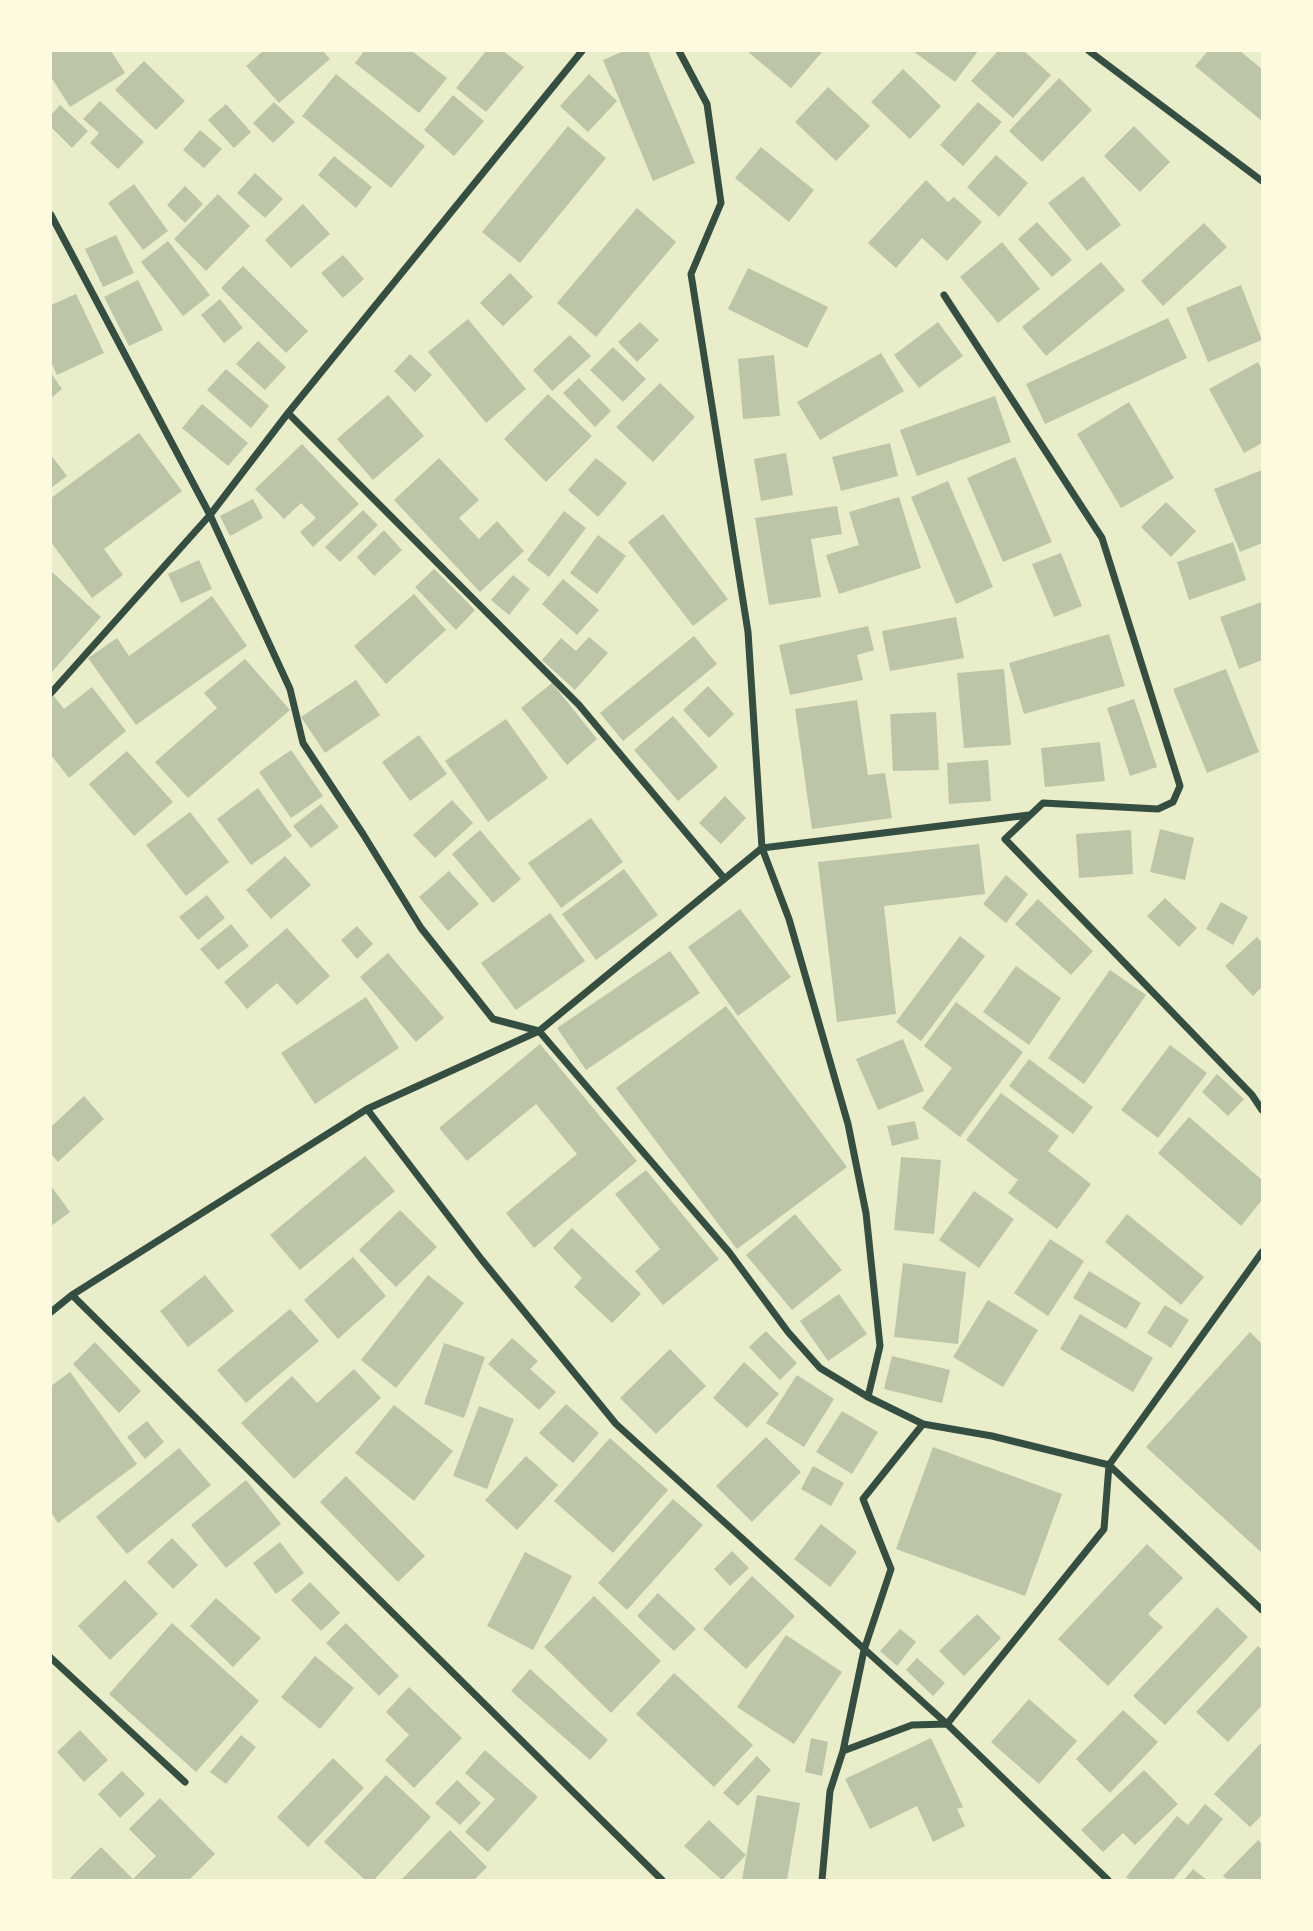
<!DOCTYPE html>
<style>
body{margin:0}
#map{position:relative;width:1313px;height:1931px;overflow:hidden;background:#e9edc9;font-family:"Alegreya Sans",sans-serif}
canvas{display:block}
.frame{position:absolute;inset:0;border:52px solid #fefae0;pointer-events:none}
</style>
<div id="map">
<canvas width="1313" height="1931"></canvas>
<div class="frame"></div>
</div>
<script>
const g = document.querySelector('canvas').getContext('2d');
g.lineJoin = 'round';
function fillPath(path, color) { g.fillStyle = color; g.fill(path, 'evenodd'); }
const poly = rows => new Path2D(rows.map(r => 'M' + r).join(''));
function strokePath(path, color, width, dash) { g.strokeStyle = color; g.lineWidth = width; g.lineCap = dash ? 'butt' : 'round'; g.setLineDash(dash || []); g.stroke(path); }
const building = poly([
 [51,51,111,51,125,73,70,107,51,77],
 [263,51,323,51,330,59,279,103,246,66],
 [364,51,412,51,447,78,419,113,355,63],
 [486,51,503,51,524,67,486,112,456,88],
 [624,51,648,51,695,163,653,181,603,60],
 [747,51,823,51,791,88],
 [913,51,978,51,955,82],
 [998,51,1024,51,1051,75,1013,118,971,81],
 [1208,51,1240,51,1262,69,1262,121,1195,66],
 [144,61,185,101,156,130,115,90],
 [903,69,941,106,910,139,871,102],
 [336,74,425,146,391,188,302,116],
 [589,74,617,101,588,132,560,106],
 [1059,78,1092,110,1042,162,1009,131],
 [828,87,870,126,836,161,795,122],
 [453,95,484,121,454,156,424,130],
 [100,101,144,142,118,169,90,143,99,133,83,119],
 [274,102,295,122,273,143,253,123],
 [978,102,1002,122,963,166,940,145],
 [226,104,251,132,234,148,208,120],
 [60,105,88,131,72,148,51,127,51,115],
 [568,126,606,158,520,263,482,232],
 [1134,126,1170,162,1140,192,1104,156],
 [200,130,222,149,204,168,183,150],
 [761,147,814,190,789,222,735,178],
 [996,155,1028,183,999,217,967,187],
 [334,156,372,187,356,208,318,175],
 [255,173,283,199,265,218,237,193],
 [1083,176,1121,225,1087,251,1048,203],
 [926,180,948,202,954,197,982,222,947,261,922,238,896,268,868,243],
 [134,184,168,231,143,250,108,203],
 [185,186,203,204,185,223,167,205],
 [218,194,250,226,206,271,174,239],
 [303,204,330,234,291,268,265,240],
 [637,208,676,242,596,337,557,303],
 [1037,222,1072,260,1052,277,1018,239],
 [1204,223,1227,247,1163,306,1141,281],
 [116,235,134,273,103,287,85,249],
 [168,241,210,295,183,316,141,262],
 [1002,242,1040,289,998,323,960,277],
 [343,255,364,279,343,298,321,273],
 [1101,262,1125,290,1046,356,1022,327],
 [243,266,308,331,286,353,221,288],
 [748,268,828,307,807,348,728,309],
 [510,273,533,297,503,326,480,303],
 [138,280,163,330,129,346,104,297],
 [1241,285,1262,340,1208,362,1186,308],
 [76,294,104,353,57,375,51,362,51,305],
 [220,299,243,328,224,343,201,315],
 [1168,318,1187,358,1045,424,1026,384],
 [468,319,526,389,486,423,428,352],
 [640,322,659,340,637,362,618,342],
 [938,322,963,356,919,388,894,355],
 [570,335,591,356,552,391,533,370],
 [258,341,286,367,265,390,236,364],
 [613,347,646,379,623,402,590,370],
 [881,353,904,391,820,440,797,402],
 [410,354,432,375,415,392,394,371],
 [774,355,780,416,743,419,738,359],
 [1258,362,1262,370,1262,443,1244,453,1209,389],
 [226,369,269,406,251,428,207,390],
 [51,373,62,389,51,398],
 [579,378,611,411,595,427,563,393],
 [660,383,695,417,653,462,616,427],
 [548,394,592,436,546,482,504,439],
 [388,395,424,436,373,480,337,439],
 [995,396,1011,442,917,476,900,430],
 [1129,402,1174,478,1121,508,1077,434],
 [202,404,248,443,228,466,182,428],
 [139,433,182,491,104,549,123,575,92,598,51,542,51,498],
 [890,443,898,476,841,491,832,457],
 [302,444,359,504,313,547,300,532,316,518,301,503,284,519,255,489],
 [786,453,793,495,761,501,754,459],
 [51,455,67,476,51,488],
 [1015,457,1052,542,1003,562,967,478],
 [439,458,479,500,459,518,479,539,497,521,524,551,480,592,394,500],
 [596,458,627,483,598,517,568,490],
 [1262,470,1262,543,1240,552,1214,489],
 [948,481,993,587,956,604,911,497],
 [899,497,921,568,839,594,826,555,859,545,849,512],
 [253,499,263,518,230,536,220,516],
 [1166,502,1196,531,1171,557,1141,527],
 [837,506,842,534,811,539,821,597,769,605,755,518],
 [363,510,378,525,340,562,325,547],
 [564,511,586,528,549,577,527,560],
 [663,514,728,599,693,626,628,542],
 [384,530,402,550,374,576,357,557],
 [598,535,626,556,597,594,570,573],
 [1233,542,1246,580,1189,600,1177,562],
 [1061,553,1082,606,1054,617,1032,564],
 [199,560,212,589,181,603,168,574],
 [434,569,475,610,456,630,415,587],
 [51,571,101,617,51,673],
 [513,575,530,589,509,615,491,600],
 [563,579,599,610,577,635,542,604],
 [414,594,446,630,386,684,354,646],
 [212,596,247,646,136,725,88,658,117,638,129,656],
 [1262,602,1262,660,1239,669,1220,617],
 [956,617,964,658,890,671,882,631],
 [868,626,874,650,857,655,863,680,790,695,779,645],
 [1109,634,1125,686,1024,714,1009,663],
 [694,636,717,664,623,741,600,713],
 [589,637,608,653,575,690,542,660,561,638,576,651],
 [245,659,290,710,188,798,155,762,217,708,204,693],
 [1004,669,1011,745,964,748,957,673],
 [1226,669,1259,752,1207,773,1173,689],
 [356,680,380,715,325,753,301,717],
 [552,683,597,739,567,765,521,708],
 [708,686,734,714,709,738,683,710],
 [92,687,126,731,69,778,51,755,51,698,53,695,64,709],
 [1134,699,1157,767,1130,776,1107,708],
 [857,700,868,775,885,773,892,818,812,829,795,709],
 [936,712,939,770,893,771,890,714],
 [673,716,718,767,678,801,634,750],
 [506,719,548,778,488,822,445,761],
 [419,735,447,774,410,801,382,762],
 [1100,742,1105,781,1045,787,1041,748],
 [291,750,323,796,291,818,259,772],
 [127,751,173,802,134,836,89,784],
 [988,760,991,801,949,804,947,763],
 [258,788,292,836,251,865,217,819],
 [725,796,746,818,721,844,699,823],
 [452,800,473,823,435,858,413,835],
 [321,804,339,827,311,848,293,826],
 [190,812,229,862,186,896,146,845],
 [591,818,623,862,561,908,528,863],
 [1160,829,1194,838,1185,880,1150,872],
 [480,830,521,879,493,903,452,854],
 [1131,830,1133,874,1079,878,1076,834],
 [979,844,985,894,884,906,896,1014,837,1022,818,862],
 [285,856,311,885,271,919,246,890],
 [624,869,658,915,596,960,562,914],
 [449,871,479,904,448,931,419,897],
 [1006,875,1028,894,1006,923,983,904],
 [207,895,225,918,198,940,179,917],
 [1165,898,1197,928,1179,947,1147,916],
 [1038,899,1093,951,1071,975,1015,924],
 [1221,902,1248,917,1233,945,1206,929],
 [740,909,791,977,738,1016,688,947],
 [550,913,585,961,516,1010,481,963],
 [231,924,249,946,218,970,200,949],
 [357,926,373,944,357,959,341,940],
 [287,928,330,976,297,1005,277,983,247,1009,224,982],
 [960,936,985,956,921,1041,896,1022],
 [1257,937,1262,943,1262,987,1253,996,1225,966],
 [670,951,700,993,586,1070,557,1028],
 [388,953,444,1018,416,1042,360,977],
 [1016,966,1061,998,1029,1045,983,1012],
 [1110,970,1146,995,1084,1084,1048,1058],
 [366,997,399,1048,315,1104,281,1053],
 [956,1002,1023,1052,960,1137,922,1108,952,1068,924,1046],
 [726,1006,847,1167,737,1249,616,1088],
 [903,1039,924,1091,878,1110,856,1059],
 [540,1044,637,1161,534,1248,506,1213,577,1154,536,1104,467,1161,439,1128],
 [1170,1045,1207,1073,1158,1138,1121,1110],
 [1029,1059,1093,1107,1073,1134,1009,1086],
 [1217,1074,1244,1099,1228,1116,1202,1092],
 [1001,1093,1059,1136,1048,1151,1091,1184,1057,1229,1008,1193,1018,1180,966,1140],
 [84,1096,104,1119,58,1162,51,1154,51,1127],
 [1189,1117,1262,1180,1262,1200,1241,1226,1158,1153],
 [915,1121,919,1139,892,1146,887,1126],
 [365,1156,395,1191,300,1270,270,1235],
 [901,1157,941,1160,934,1234,894,1230],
 [646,1170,719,1259,663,1305,635,1271,660,1249,615,1194],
 [51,1186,70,1212,51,1226],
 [974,1191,1014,1219,979,1268,939,1240],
 [400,1210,437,1247,396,1287,359,1250],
 [795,1214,842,1270,792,1310,746,1255],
 [1127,1214,1204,1277,1181,1305,1105,1242],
 [572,1228,641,1294,612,1323,574,1287,582,1278,553,1248],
 [1050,1239,1084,1261,1048,1316,1014,1293],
 [353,1257,386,1296,338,1339,304,1300],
 [903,1263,966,1272,958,1344,894,1337],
 [1089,1271,1141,1303,1126,1329,1073,1298],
 [205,1275,234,1311,188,1347,160,1311],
 [428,1275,464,1303,396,1388,361,1360],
 [839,1294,867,1334,828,1361,800,1321],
 [988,1300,1038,1330,1003,1387,953,1357],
 [1165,1305,1189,1320,1171,1348,1147,1333],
 [290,1309,319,1341,246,1403,217,1370],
 [1080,1314,1153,1358,1133,1392,1060,1349],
 [766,1331,797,1363,780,1380,749,1347],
 [1250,1332,1262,1344,1262,1553,1146,1447],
 [512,1338,538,1361,530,1369,556,1392,539,1410,488,1364],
 [95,1342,141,1391,119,1413,73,1364],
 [444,1343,485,1357,464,1418,424,1404],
 [670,1349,706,1386,656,1434,620,1398],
 [892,1356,950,1370,942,1403,884,1389],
 [744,1362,779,1394,747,1428,713,1398],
 [354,1369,381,1398,294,1479,241,1423,292,1376,317,1403],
 [70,1372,137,1464,58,1523,51,1512,51,1386],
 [797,1375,834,1399,804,1447,766,1423],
 [566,1404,599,1433,573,1463,539,1433],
 [394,1405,453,1451,414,1501,355,1453],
 [479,1406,514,1419,487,1489,453,1476],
 [842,1411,878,1432,852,1474,816,1452],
 [147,1421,164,1442,145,1459,127,1437],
 [766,1437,801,1472,752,1522,716,1486],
 [610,1438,668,1490,613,1553,554,1501],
 [933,1447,1062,1494,1025,1596,896,1549],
 [179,1448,211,1485,127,1554,96,1517],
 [526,1456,558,1485,517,1530,485,1500],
 [813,1466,844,1483,831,1506,801,1489],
 [346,1476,425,1556,398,1582,320,1502],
 [246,1480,281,1524,226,1568,191,1525],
 [673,1499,703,1525,627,1610,598,1583],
 [821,1524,857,1552,830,1587,794,1559],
 [172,1538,198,1565,173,1589,147,1562],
 [280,1542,304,1573,276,1594,253,1563],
 [1147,1544,1183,1578,1148,1614,1163,1627,1108,1686,1058,1639],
 [732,1551,749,1568,730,1586,714,1569],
 [525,1552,572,1576,533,1650,487,1626],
 [752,1576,795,1616,746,1669,703,1629],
 [125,1580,158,1614,110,1660,78,1626],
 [310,1582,340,1613,321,1631,291,1600],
 [658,1593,696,1629,674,1651,637,1616],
 [594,1596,661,1661,611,1713,544,1647],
 [216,1598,261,1638,233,1667,190,1626],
 [1217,1607,1248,1637,1165,1725,1133,1696],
 [977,1614,1001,1638,964,1676,939,1651],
 [172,1623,259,1701,196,1772,109,1694],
 [346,1623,399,1676,379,1696,326,1643],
 [900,1629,916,1642,897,1666,880,1651],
 [786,1635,842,1672,794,1744,737,1707],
 [1258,1646,1262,1650,1262,1705,1228,1742,1196,1712],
 [315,1656,354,1688,320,1729,281,1697],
 [917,1658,945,1683,933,1696,906,1670],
 [530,1669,608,1740,590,1760,511,1691],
 [674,1673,753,1745,714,1787,636,1714],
 [409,1687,462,1738,414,1788,385,1760,409,1735,386,1712],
 [1029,1699,1077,1741,1039,1784,991,1742],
 [1123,1710,1158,1742,1110,1793,1076,1759],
 [80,1730,108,1760,84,1782,57,1752],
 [241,1735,256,1747,226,1784,210,1772],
 [811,1738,828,1742,822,1776,805,1772],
 [931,1738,963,1807,957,1809,965,1826,933,1842,917,1806,870,1829,845,1779],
 [1262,1742,1262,1815,1250,1827,1214,1794],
 [485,1750,538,1797,488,1852,465,1832,495,1799,465,1773],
 [757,1756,771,1770,738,1806,723,1793],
 [333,1758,364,1788,308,1847,277,1817],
 [1144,1770,1178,1804,1135,1845,1123,1833,1103,1852,1081,1830],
 [122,1771,145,1794,120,1818,98,1794],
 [386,1775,431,1817,374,1880,365,1880,324,1842],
 [457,1780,481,1803,460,1825,435,1803],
 [757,1795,800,1803,787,1880,742,1880],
 [160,1798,215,1854,189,1880,73,1880,70,1878,101,1847,133,1879,156,1856,129,1829],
 [1205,1804,1223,1819,1173,1880,1130,1880,1126,1877,1177,1816,1188,1825],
 [709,1820,746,1855,722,1880,684,1846],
 [450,1830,487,1867,474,1880,401,1880],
 [1258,1840,1262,1844,1262,1880,1228,1880,1223,1876],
 [1193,1869,1207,1880,1184,1880]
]);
const minor = poly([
 [679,51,707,104,721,203,691,274,748,632,762,848,789,919,848,1124,866,1213,880,1346,868,1397],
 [1089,51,1262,181],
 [51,215,210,515,290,689,303,743,363,834,421,928,493,1019,539,1031,729,1252,788,1332,820,1368,868,1397,923,1424,992,1436,1109,1465,1262,1610],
 [944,295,1102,538,1180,786,1173,802,1158,809,1043,803,1005,839,1252,1095,1262,1110],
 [288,413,579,705,724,878],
 [51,693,210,515,288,413,582,51],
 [367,1109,482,1260,616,1424,947,1724,1108,1880],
 [72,1295,662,1880],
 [51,1312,72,1295,367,1109,539,1031,762,848,1029,815],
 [51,1658,185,1782],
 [843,1751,864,1650,891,1569,863,1499,923,1424],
 [822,1880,830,1791,843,1751,912,1725,947,1724,1104,1529,1109,1465,1262,1252]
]);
fillPath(building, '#bcc5a7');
strokePath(minor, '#344e41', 7);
</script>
